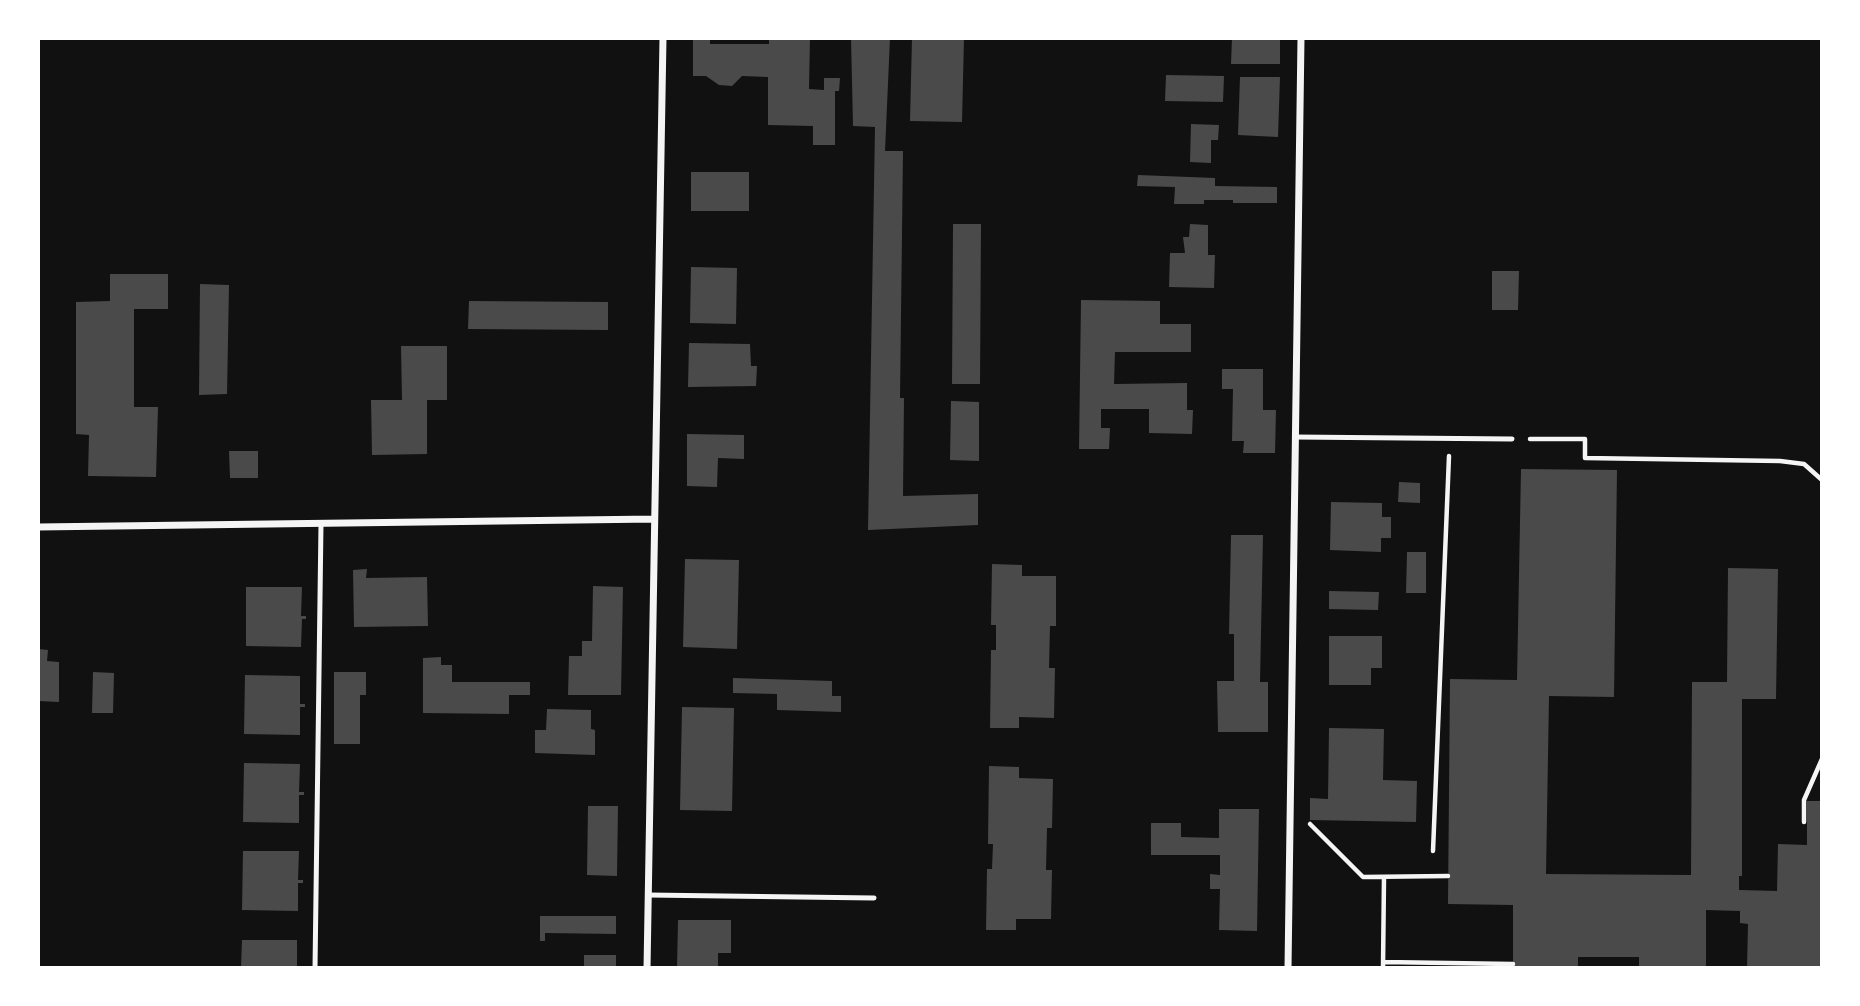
<!DOCTYPE html>
<style>
body{margin:0}
#map{position:relative;width:1860px;height:1006px;overflow:hidden;background:#111;font-family:Overpass,sans-serif}
canvas{display:block}
.frame{position:absolute;inset:0;border:40px solid #fff;pointer-events:none}
</style>
<div id="map">
<canvas width="1860" height="1006"></canvas>
<div class="frame"></div>
</div>
<script>
const g = document.querySelector('canvas').getContext('2d');
g.lineJoin = 'round';
function fillPath(path, color) { g.fillStyle = color; g.fill(path, 'evenodd'); }
const poly = rows => new Path2D(rows.map(r => 'M' + r).join(''));
function strokePath(path, color, width, dash) { g.strokeStyle = color; g.lineWidth = width; g.lineCap = dash ? 'butt' : 'round'; g.setLineDash(dash || []); g.stroke(path); }
const building = poly([
 [693,38,710,38,710,44,769,44,769,38,810,38,809,89,824,90,824,78,840,78,839,91,835,91,835,145,813,145,813,126,768,125,768,77,742,76,732,86,719,85,706,76,693,76],
 [851,38,890,38,885,151,903,151,900,398,904,398,903,496,978,494,978,525,868,530,875,127,853,126],
 [912,38,964,38,962,122,910,121],
 [1232,38,1280,38,1280,64,1231,64],
 [1166,75,1224,76,1223,102,1165,101],
 [1240,77,1280,77,1278,137,1238,135],
 [1191,124,1219,125,1218,140,1211,140,1211,163,1190,162],
 [691,172,749,172,749,211,691,211],
 [1138,175,1215,178,1215,186,1277,187,1277,203,1233,203,1233,200,1204,200,1204,204,1174,204,1175,187,1137,186],
 [953,224,981,224,980,384,952,384],
 [1190,224,1208,225,1208,255,1215,255,1214,288,1169,287,1170,253,1185,253,1183,237,1189,237],
 [691,267,737,268,736,324,690,323],
 [1492,271,1519,271,1518,310,1492,310],
 [110,274,168,274,168,309,134,309,134,407,158,407,156,477,88,476,89,435,76,434,76,302,110,301],
 [200,284,229,285,227,394,199,395],
 [1081,300,1160,301,1160,324,1191,324,1191,352,1115,352,1114,384,1187,383,1187,410,1193,410,1192,434,1149,433,1149,409,1101,409,1101,428,1110,428,1109,449,1079,449],
 [469,301,608,302,608,330,468,329],
 [689,343,750,344,751,366,757,366,756,386,688,387],
 [401,346,447,346,447,400,427,400,427,454,372,455,371,400,402,400],
 [1222,369,1263,369,1263,410,1276,410,1275,453,1243,453,1244,441,1232,441,1233,389,1222,389],
 [951,401,979,402,979,461,950,460],
 [687,434,744,435,744,459,718,458,717,487,687,486],
 [229,451,258,451,258,478,230,478],
 [1521,469,1617,470,1614,697,1549,696,1546,874,1691,875,1692,682,1727,682,1728,568,1778,569,1776,699,1742,699,1742,876,1739,876,1739,890,1777,891,1778,844,1807,845,1807,801,1822,801,1822,968,1747,968,1748,924,1740,923,1740,911,1706,910,1706,968,1639,968,1639,957,1578,957,1578,968,1513,968,1513,905,1448,904,1450,679,1517,680],
 [1399,482,1420,483,1420,503,1398,502],
 [1331,502,1382,503,1382,517,1391,517,1391,538,1381,538,1381,552,1330,550],
 [1231,535,1263,535,1260,682,1268,682,1268,732,1218,732,1217,681,1234,681,1234,634,1229,634],
 [1407,552,1426,552,1426,593,1406,593],
 [685,559,739,560,737,649,683,647],
 [992,564,1022,565,1022,576,1056,576,1056,626,1050,626,1049,668,1055,668,1054,718,1019,717,1019,728,990,728,991,650,996,650,996,625,991,625],
 [367,569,366,578,427,577,428,626,354,627,353,570],
 [593,586,623,587,621,695,568,695,569,656,582,656,582,641,592,641],
 [246,587,302,587,301,616,306,616,306,619,302,619,301,647,246,646],
 [1329,591,1379,592,1378,610,1329,609],
 [1329,636,1382,636,1382,668,1371,668,1371,685,1329,685],
 [38,649,48,650,47,661,59,662,59,702,38,701],
 [441,657,441,665,452,665,452,682,530,682,530,695,509,695,509,714,423,713,423,658],
 [93,672,114,673,113,713,92,713],
 [334,672,366,672,366,695,360,695,360,744,334,744],
 [245,675,300,676,300,704,305,704,305,707,300,707,300,735,244,734],
 [733,678,832,681,832,696,841,696,841,712,777,710,777,694,733,693],
 [682,707,734,708,732,811,680,810],
 [547,709,591,710,591,729,595,730,595,755,535,753,535,730,546,730],
 [1329,728,1384,729,1383,780,1417,781,1416,822,1310,820,1310,798,1328,799],
 [244,763,300,764,299,792,304,792,304,795,299,795,299,823,243,822],
 [989,766,1019,767,1019,778,1053,779,1052,828,1047,828,1046,870,1052,870,1051,919,1016,919,1016,930,986,930,987,869,992,869,993,844,988,844],
 [588,806,618,806,617,876,587,875],
 [1219,809,1259,809,1257,931,1219,930,1220,889,1210,889,1210,874,1220,875,1220,855,1151,855,1151,823,1181,823,1181,837,1219,838],
 [243,851,299,851,298,880,303,880,303,883,298,883,298,911,242,910],
 [540,916,616,916,616,934,545,933,545,941,540,941],
 [678,920,731,920,731,953,718,953,718,968,677,968],
 [242,940,297,940,297,968,241,968],
 [584,955,616,955,616,968,584,968]
]);
const path = poly([
 [1530,439,1585,439,1585,458,1780,461,1804,464,1822,480],
 [1804,822,1804,800,1822,759],
 [1310,824,1363,877,1448,876],
 [1433,851,1449,456],
 [1383,962,1513,964],
 [1383,968,1384,877]
]);
const service = poly([
 [1295,437,1512,439],
 [648,895,874,898],
 [315,968,321,524]
]);
const minor = poly([
 [38,527,654,519],
 [647,968,663,38],
 [1288,968,1301,38]
]);
fillPath(building, '#4a4a4a');
strokePath(path, '#f5f5f5', 4.5);
strokePath(service, '#f5f5f5', 5);
strokePath(minor, '#f5f5f5', 7);
</script>
